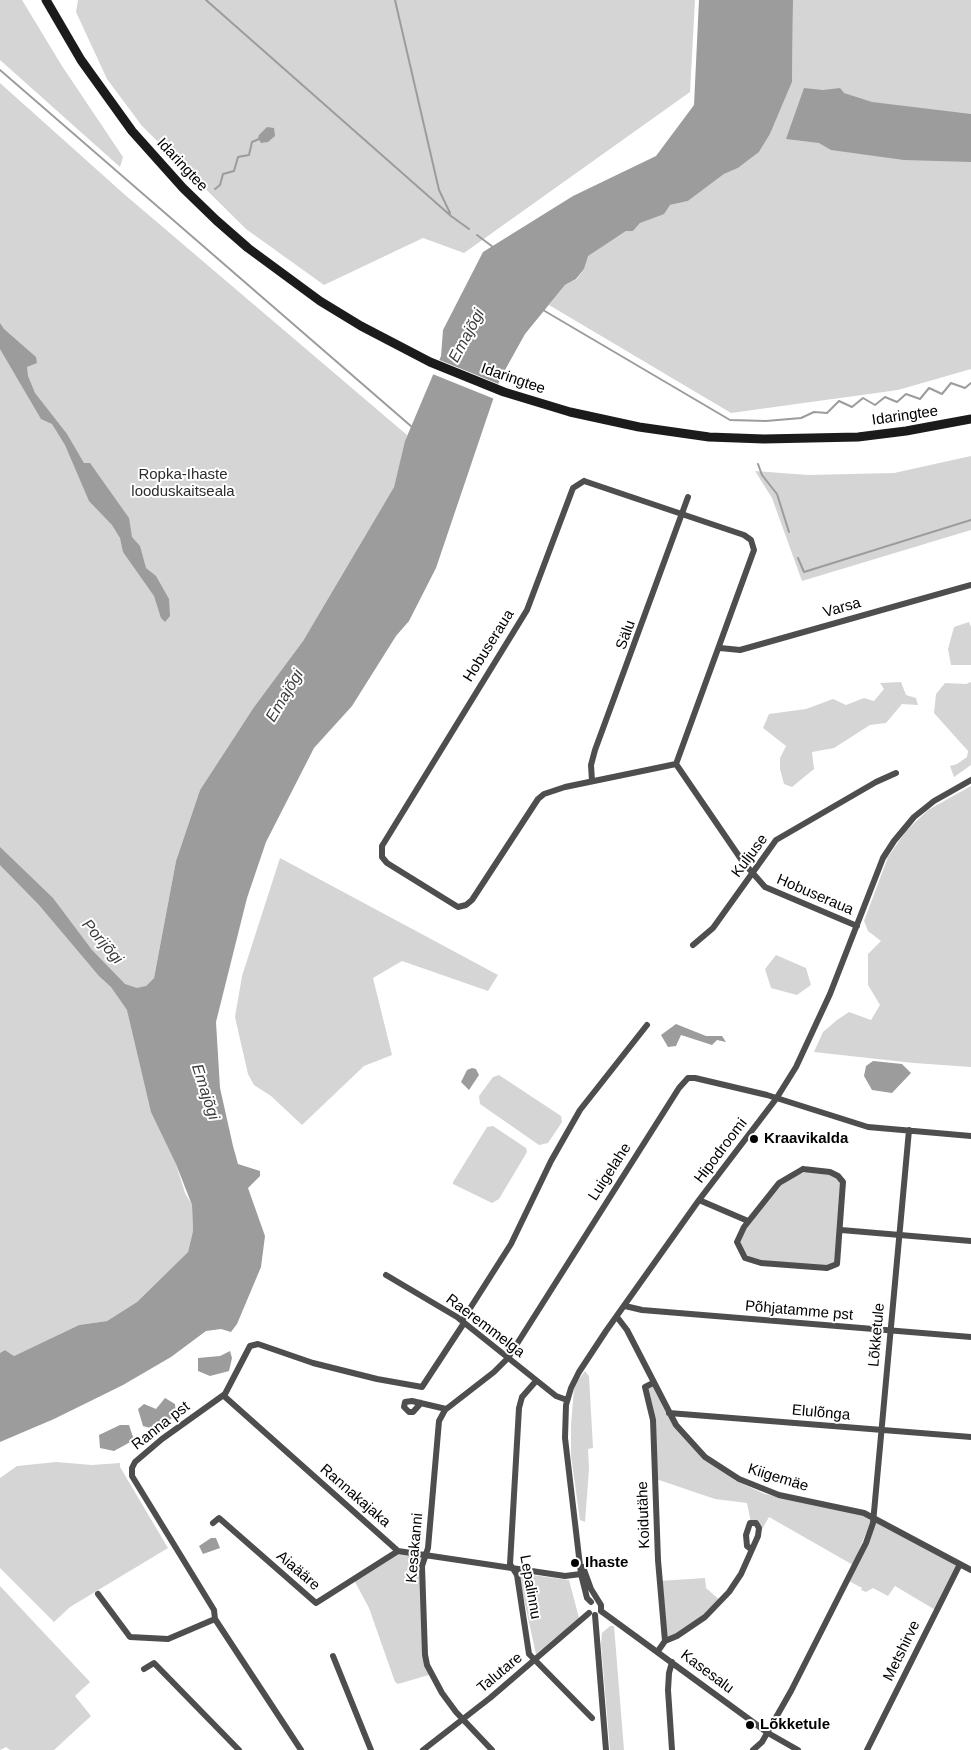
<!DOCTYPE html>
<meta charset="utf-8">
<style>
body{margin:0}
canvas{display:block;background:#fff}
</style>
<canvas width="971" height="1750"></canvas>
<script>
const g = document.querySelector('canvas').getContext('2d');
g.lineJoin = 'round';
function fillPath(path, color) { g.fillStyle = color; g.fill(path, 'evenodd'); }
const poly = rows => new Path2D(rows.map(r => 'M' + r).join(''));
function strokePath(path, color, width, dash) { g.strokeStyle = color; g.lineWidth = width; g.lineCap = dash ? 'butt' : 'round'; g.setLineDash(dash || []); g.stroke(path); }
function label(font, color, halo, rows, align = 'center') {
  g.font = font + ' Arial,sans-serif'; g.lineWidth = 4; g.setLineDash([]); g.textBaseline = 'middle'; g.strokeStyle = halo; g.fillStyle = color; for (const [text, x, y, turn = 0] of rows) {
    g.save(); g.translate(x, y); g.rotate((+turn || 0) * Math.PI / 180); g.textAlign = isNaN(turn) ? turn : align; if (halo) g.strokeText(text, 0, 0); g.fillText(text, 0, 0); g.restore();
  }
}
const green = poly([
 [0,0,22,0,62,66,123,157,120,167,0,60],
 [78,0,695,0,690,92,464,253,423,238,324,285,246,229,142,126,107,79,76,12],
 [793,0,971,0,971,369,898,390,731,413,549,305,565,285,577,279,584,269,587,256,626,231,633,231,640,223,670,205,688,201,724,174,738,168,759,152,770,134,792,82],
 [0,83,124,194,407,435,394,487,303,641,254,707,200,790,176,861,154,978,146,986,176,1164,185,1193,192,1205,193,1231,188,1252,137,1302,107,1321,79,1325,14,1356,5,1350,0,1353],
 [971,456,971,530,802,581,772,498,755,471,808,475,894,473],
 [969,622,971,627,971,665,951,665,948,649,954,627],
 [901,682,906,695,916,698,918,705,902,704,886,723,870,725,834,748,812,752,814,769,792,787,784,784,780,769,780,758,786,746,763,728,769,714,806,709,833,699,846,705,864,698,874,701,884,689,880,683],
 [971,682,971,765,954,777,950,766,957,764,967,757,968,751,934,713,936,694,945,683,966,684],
 [971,786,971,1067,914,1063,814,1052,823,1032,837,1020,849,1012,871,1020,880,1005,868,985,868,954,881,941,868,931,864,921,888,857,906,831,928,810],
 [280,858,498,975,488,991,402,961,373,978,392,1055,364,1066,302,1125,271,1096,254,1085,248,1074,235,1017,242,976],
 [776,955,806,968,811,985,797,995,771,988,765,969],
 [499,1075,561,1116,562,1122,548,1143,539,1145,480,1104,479,1096,493,1077],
 [493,1126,526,1148,527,1152,499,1199,492,1203,453,1184,453,1182,487,1127],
 [813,1170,832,1173,842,1185,836,1261,829,1266,756,1260,745,1254,740,1242,747,1227,784,1179],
 [585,1371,589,1376,593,1448,588,1449,589,1469,585,1522,580,1520,571,1456,571,1425,574,1389,577,1382],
 [653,1384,676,1426,705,1460,736,1481,765,1494,863,1514,872,1518,853,1565,769,1517,760,1533,758,1526,751,1523,747,1503,715,1499,656,1479,654,1420,646,1388],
 [56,1462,92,1465,120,1463,120,1467,168,1548,70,1607,54,1622,0,1568,0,1478,17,1466],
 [875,1519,960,1563,937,1611,895,1586,888,1596,873,1588,866,1592,861,1590,862,1588,847,1580],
 [400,1550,423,1553,421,1618,432,1674,398,1684,395,1682,369,1608,354,1580],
 [518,1573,569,1580,579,1618,536,1654],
 [705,1578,706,1588,722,1602,704,1620,666,1639,659,1581],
 [0,1586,90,1682,75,1696,91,1716,54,1750,10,1750,6,1747,0,1750],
 [610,1626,614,1626,624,1750,610,1750,601,1644,602,1633]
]);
const water = poly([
 [699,0,793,0,792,82,770,134,759,152,738,168,724,174,688,201,670,205,664,214,640,223,633,231,626,231,588,256,584,269,576,279,565,285,525,334,500,379,436,568,409,621,396,636,352,706,314,748,266,842,247,898,216,1022,220,1088,233,1146,238,1164,260,1171,260,1176,248,1188,265,1236,261,1267,237,1324,231,1332,221,1329,206,1331,171,1357,123,1385,54,1419,0,1442,0,1353,5,1350,14,1356,79,1325,107,1321,137,1302,188,1252,193,1231,192,1205,176,1164,151,1112,127,1010,111,987,99,976,39,905,0,865,0,847,53,898,92,950,125,984,137,988,146,986,154,978,176,861,200,790,254,707,303,641,394,487,405,441,441,356,443,330,483,252,573,196,656,156,694,105],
 [804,88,823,90,840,88,844,93,872,102,971,114,971,162,904,160,831,150,819,143,786,139],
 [267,127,274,128,275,136,268,142,261,143,258,138,259,135],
 [0,323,4,329,36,357,37,363,27,367,28,376,35,393,67,434,84,463,90,463,129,518,132,537,140,546,146,568,156,576,169,599,170,616,165,622,161,618,154,596,123,552,120,538,112,525,89,501,65,445,52,424,41,419,0,349],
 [676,1024,706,1036,722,1036,726,1042,717,1040,712,1045,681,1035,676,1046,668,1047,661,1035],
 [873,1061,902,1064,911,1073,892,1093,872,1090,864,1076,866,1066],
 [472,1068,476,1069,479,1075,469,1090,461,1082,467,1070],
 [230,1351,232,1358,229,1371,210,1376,198,1371,198,1358,220,1356],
 [165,1398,175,1404,176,1416,154,1429,143,1426,138,1409,144,1404,156,1409],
 [120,1425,129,1425,134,1440,114,1451,100,1448,99,1435],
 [211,1538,216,1538,220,1548,203,1554,199,1546]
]);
const pier = poly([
 [437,359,501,385,497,400,430,373]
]);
const stream = poly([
 [206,0,451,216,469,229],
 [395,0,439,190,450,213],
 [0,70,412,427],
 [215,189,220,185,223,174,234,171,238,157,249,155,252,142,259,139],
 [477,235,493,247],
 [543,310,730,420,766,421,801,418,814,412,827,413,839,401,852,407,863,398,875,405,885,397,897,402,906,394,920,399,929,388,942,394,951,383,965,388,971,383],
 [758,464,762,475,777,494,789,532],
 [798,558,804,572,971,520]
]);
const minor = poly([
 [584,481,744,535,751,540,754,550,676,764,565,787,544,794,538,799,472,900,466,905,458,907,387,863,382,857,382,846,527,610,573,488,584,481],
 [720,648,740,650,971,585],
 [676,764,743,862,765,887,857,926],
 [592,781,591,765,595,750,688,497],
 [693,945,713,928,776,840,876,782,896,773],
 [803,1169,830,1172,838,1176,843,1182,837,1264,827,1268,761,1263,745,1258,737,1242,744,1227,779,1183,803,1169],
 [699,1200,748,1221],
 [841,1230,971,1241],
 [386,1275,457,1317,556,1396,567,1400],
 [625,1306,642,1310,971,1337],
 [617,1317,627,1330,676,1425,705,1457,739,1479,779,1495,864,1513,971,1570],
 [462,1321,511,1244,551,1161,580,1110,647,1025],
 [536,1381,522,1397,519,1408,510,1564,517,1575,529,1654,592,1718],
 [653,1383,645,1387,653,1420,658,1560,665,1641,658,1651],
 [224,1396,398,1551,565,1576,581,1574],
 [421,1403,413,1412,409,1412,404,1407,405,1402,412,1401,446,1409],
 [669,1413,971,1437],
 [213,1523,219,1518,316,1603,398,1551],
 [583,1567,591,1589,601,1605,601,1611],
 [98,1594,130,1637,168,1639,215,1619],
 [591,1602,587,1598,581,1574,565,1438,566,1405,571,1388,579,1372,606,1331,699,1200,776,1099,796,1067,830,994,883,858,894,841,914,817,934,801,971,780],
 [601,1611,768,1733,798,1750],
 [595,1615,606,1750],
 [665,1641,677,1636,705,1617,729,1592,741,1574,758,1536,759,1528,756,1523,750,1523,746,1535,747,1546,751,1549],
 [333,1656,371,1750],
 [144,1669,154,1663,239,1750],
 [301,1750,215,1619,214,1610,132,1476,132,1468,135,1462,162,1439,225,1394,250,1346,258,1344,313,1363,377,1379,422,1387,464,1323],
 [423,1750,490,1698,589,1613],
 [492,1750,456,1712,442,1693,427,1665,425,1655,422,1566,428,1548,439,1421,445,1410,494,1372,508,1358,679,1088,688,1078,695,1078,767,1095,868,1127,971,1136],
 [672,1750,668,1690,669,1673,672,1662],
 [753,1750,762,1742,791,1691,866,1543,873,1523,909,1130],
 [867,1750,960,1564]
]);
const secondary = poly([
 [46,0,81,60,132,131,183,188,216,220,248,248,320,301,361,326,430,362,504,392,570,412,639,427,709,437,764,439,858,437,906,431,971,419]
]);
const markers = [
 [754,1139,5,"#000"],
 [575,1563,5,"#000"],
 [750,1725,5,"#000"]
];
const streetNames = [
 ["Idaringtee",182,165,47],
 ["Idaringtee",513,379,19],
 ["Idaringtee",905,416,-8],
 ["Varsa",842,608,-16],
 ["Sälu",626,635,-70],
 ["Hobuseraua",489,646,-58],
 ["Kuljuse",750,856,-53],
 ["Hobuseraua",815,895,23],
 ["Hipodroomi",721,1151,-53],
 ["Luigelahe",610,1172,-57],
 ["Põhjatamme pst",799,1311,5],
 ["Raeremmelga",485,1326,37],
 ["Lõkketule",877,1335,-85],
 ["Elulõnga",821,1413,5],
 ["Ranna pst",161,1426,-38],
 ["Kiigemäe",778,1478,17],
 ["Rannakajaka",355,1496,41],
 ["Koidutähe",644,1515,-92],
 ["Kesakanni",415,1548,-85],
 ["Aiaääre",298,1571,41],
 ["Lepalinnu",530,1587,80],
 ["Metshirve",902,1651,-64],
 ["Kasesalu",707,1672,37],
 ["Talutare",500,1673,-40]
];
const parkNames = [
 ["Ropka-Ihaste",183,475],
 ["looduskaitseala",183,492]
];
const poiNames = [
 ["Kraavikalda",764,1139],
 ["Ihaste",585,1563],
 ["Lõkketule",760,1725]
];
const waterNames = [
 ["Emajõgi",467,336,-62],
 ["Emajõgi",285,696,-59],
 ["Porijõgi",102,942,49],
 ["Emajõgi",205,1092,72]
];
fillPath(green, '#d5d5d5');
fillPath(water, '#9c9c9c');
fillPath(pier, '#fff');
strokePath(stream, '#9c9c9c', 2);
strokePath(minor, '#4e4e4e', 6);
strokePath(secondary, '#1b1b1b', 9);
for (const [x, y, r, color] of markers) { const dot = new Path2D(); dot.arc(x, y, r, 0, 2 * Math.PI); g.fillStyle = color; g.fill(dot); strokePath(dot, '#fff', 2); }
label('15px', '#000', '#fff', streetNames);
label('15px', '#2c2c2c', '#fff', parkNames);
label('bold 15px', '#000', '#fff', poiNames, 'left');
label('italic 16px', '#3d3d3d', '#fff', waterNames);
</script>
